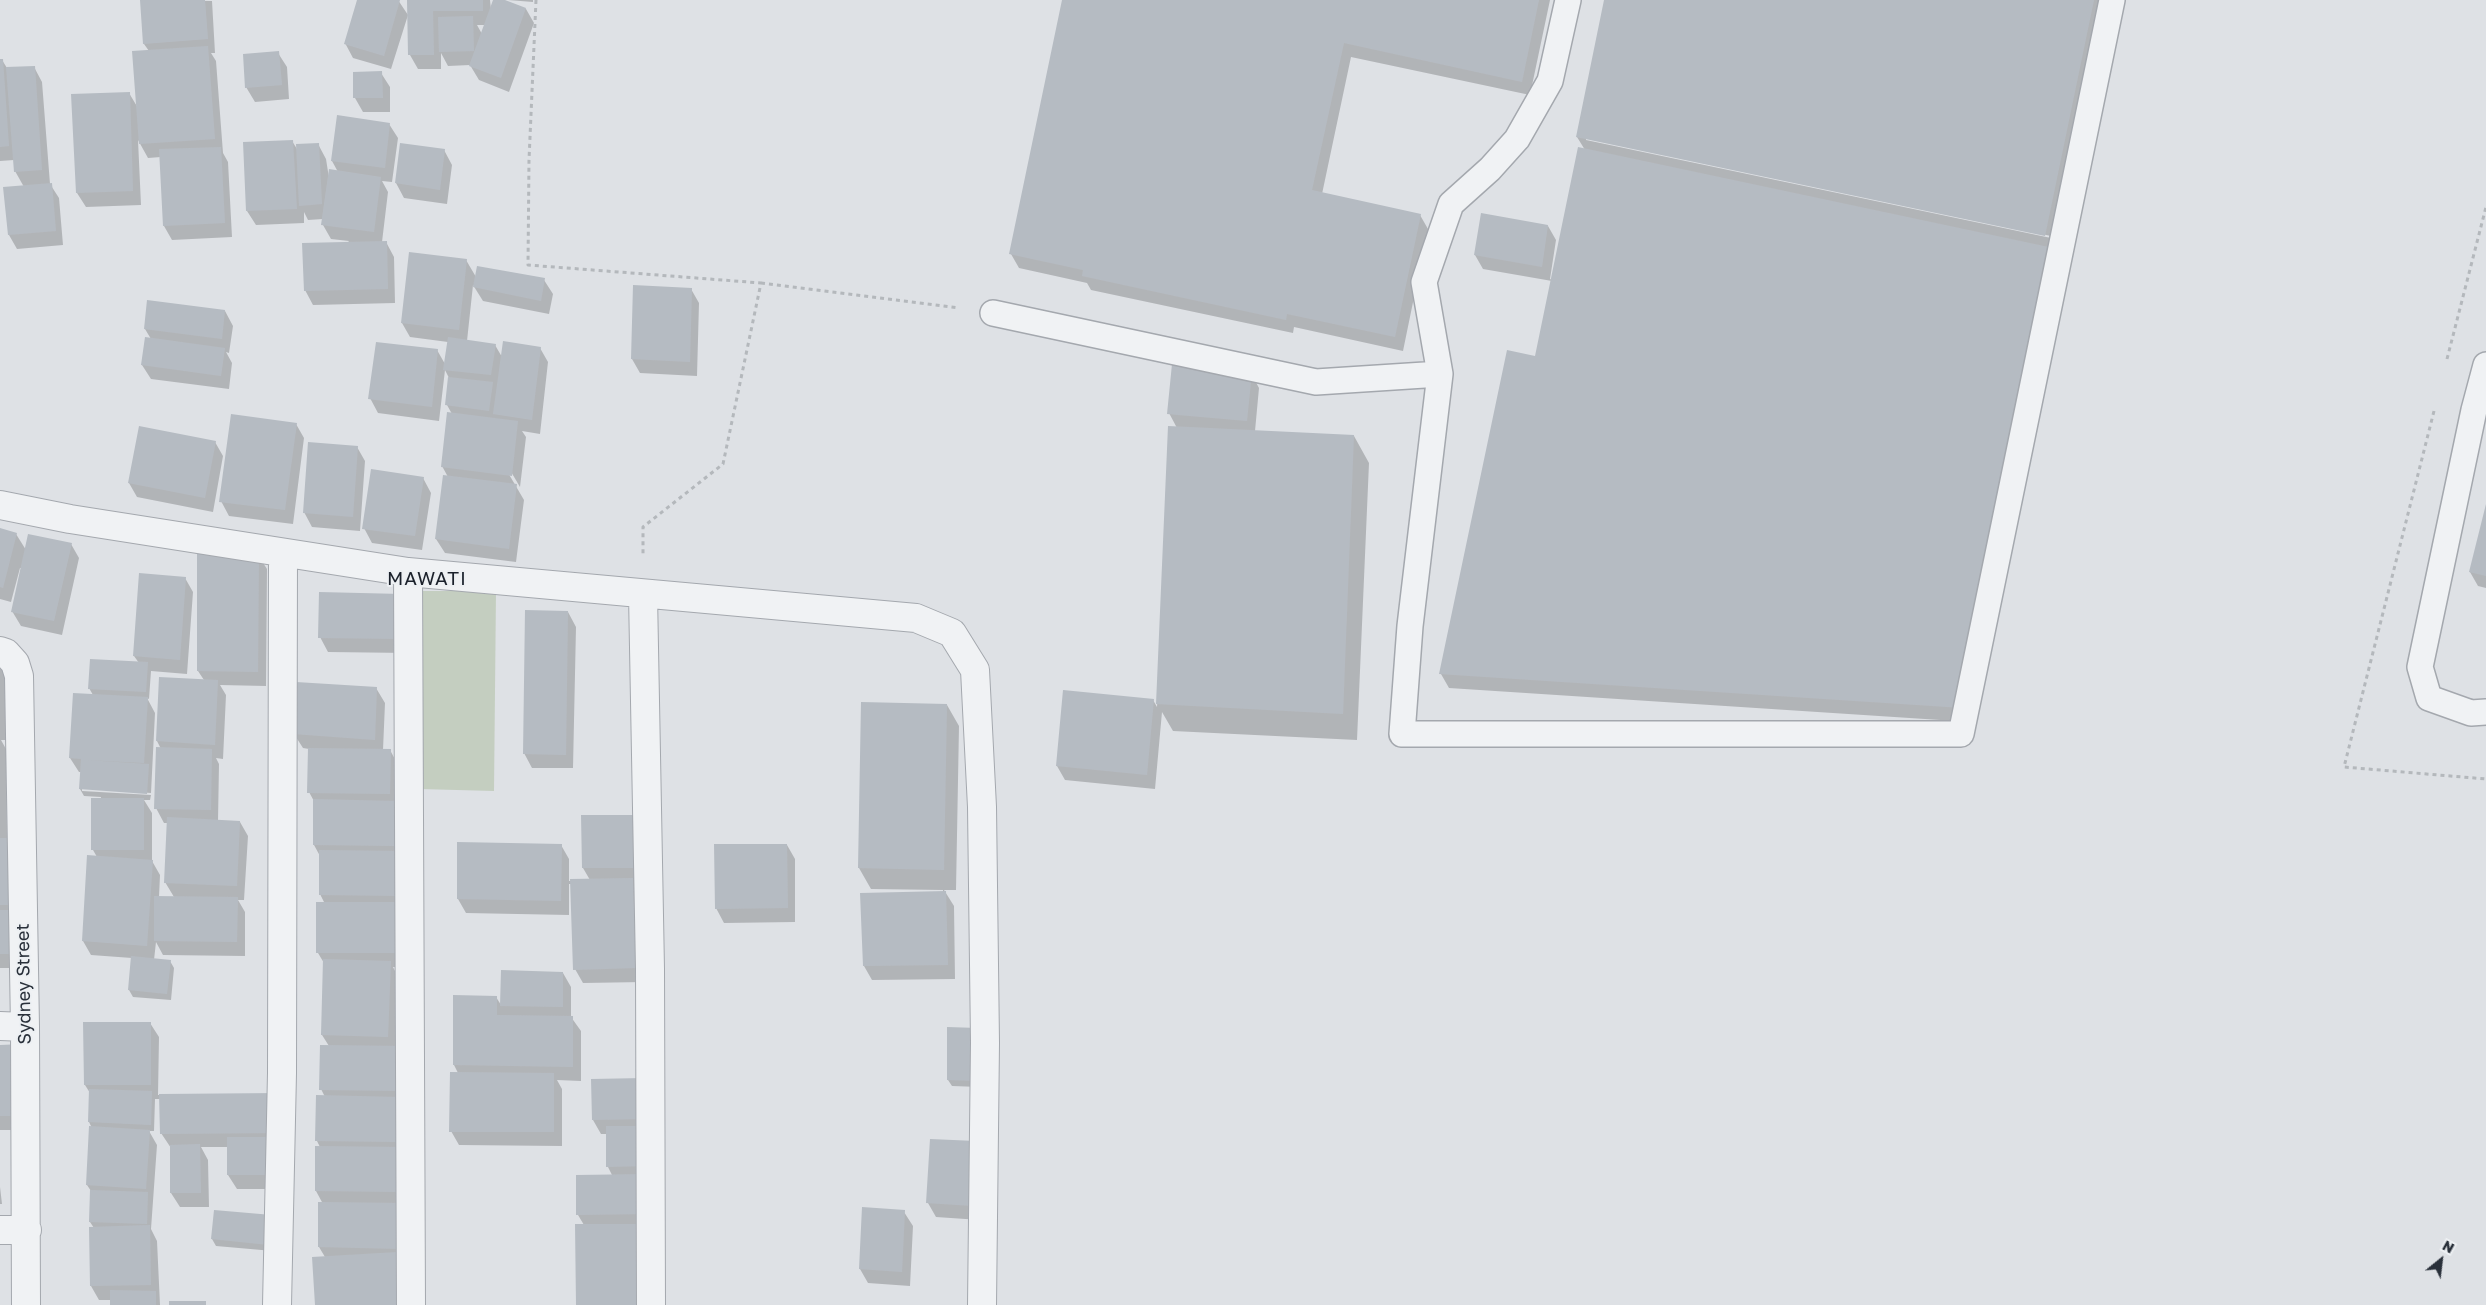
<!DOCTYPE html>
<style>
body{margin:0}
#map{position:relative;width:2486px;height:1305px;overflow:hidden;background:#dee1e5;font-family:"Golos Text",sans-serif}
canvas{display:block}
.north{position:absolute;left:2416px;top:1235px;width:50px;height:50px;-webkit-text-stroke:4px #edf0f3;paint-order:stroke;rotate:29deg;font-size:14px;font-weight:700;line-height:20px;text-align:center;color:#29303a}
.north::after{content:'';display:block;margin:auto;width:18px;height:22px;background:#29303a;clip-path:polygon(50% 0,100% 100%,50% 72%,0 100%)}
</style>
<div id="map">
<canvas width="2486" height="1305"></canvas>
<div class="north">N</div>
</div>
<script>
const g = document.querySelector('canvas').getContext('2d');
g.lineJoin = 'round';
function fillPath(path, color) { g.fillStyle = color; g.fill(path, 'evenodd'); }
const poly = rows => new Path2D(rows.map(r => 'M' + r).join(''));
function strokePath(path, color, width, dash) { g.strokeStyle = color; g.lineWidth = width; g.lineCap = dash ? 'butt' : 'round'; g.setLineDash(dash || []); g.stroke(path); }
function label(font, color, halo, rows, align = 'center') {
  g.font = font + ' "Golos Text",sans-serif'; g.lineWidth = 4; g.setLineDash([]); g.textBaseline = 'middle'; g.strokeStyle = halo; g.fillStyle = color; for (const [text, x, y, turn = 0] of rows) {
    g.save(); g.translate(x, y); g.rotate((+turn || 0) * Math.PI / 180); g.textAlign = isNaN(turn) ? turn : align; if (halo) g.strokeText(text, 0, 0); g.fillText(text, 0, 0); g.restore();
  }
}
const green = poly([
 [421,591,496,591,494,791,419,789]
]);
const shadow = poly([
 [141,0,212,1,215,53,211,53,216,61,223,153,228,162,232,237,172,240,164,226,161,157,148,158,138,140,141,205,86,207,77,193,129,93,138,108,149,51,144,44],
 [358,0,398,0,408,15,391,69,353,58,345,43],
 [409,0,490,0,491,10,495,0,502,0,526,9,534,23,509,92,479,80,470,65,448,66,441,53,441,69,418,69,410,55],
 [477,25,485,25,482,34],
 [508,0,533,0,533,2],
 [1064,0,1550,0,1530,95,1351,57,1322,194,1420,215,1428,229,1403,351,1294,327,1293,333,1091,290,1087,283,1019,268,1011,254],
 [1606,0,2104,0,1971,722,1449,688,1441,674,1508,352,1536,358,1552,281,1483,269,1475,255,1548,226,1556,240,1550,279,1552,280,1585,150,1577,137],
 [1586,138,2051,236,2051,238,1586,140],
 [278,53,287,67,289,99,255,102,246,87],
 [0,60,2,60,7,68,34,67,42,82,50,184,59,198,63,245,17,249,9,235,24,187,15,171,14,160,0,161],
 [354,73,381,73,390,87,390,112,363,112,355,98],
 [389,124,398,138,392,182,382,181,388,192,382,242,386,242,394,257,395,303,313,305,305,290,349,241,331,239,323,225,323,219,308,220,304,212,304,223,256,225,247,211,292,141,297,149,318,144,326,159,329,178,338,172,332,161],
 [401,144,444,150,452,165,447,204,404,198,396,183],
 [466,260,476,277,544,280,553,294,549,314,483,301,473,285,467,341,495,345,502,357,540,348,548,362,540,434,522,431,526,437,520,487,510,470,507,471,524,500,516,562,445,553,436,539,448,477,442,466,452,414,447,405,449,378,445,370,439,421,378,413,370,398,437,350,445,364,448,342,410,337,402,323],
 [634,286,691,289,699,303,697,376,640,373,632,359],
 [225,311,233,326,229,353,226,352,232,363,229,389,151,379,142,365,151,339,145,329],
 [1251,373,1259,388,1255,431,1354,436,1369,463,1357,740,1173,731,1162,712,1155,789,1065,780,1057,766,1153,700,1157,707,1169,427,1177,428,1169,413],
 [296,424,304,438,293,524,229,516,221,501],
 [215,442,223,456,213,512,137,497,129,483],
 [357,447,365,461,360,531,312,527,304,512],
 [423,478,431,493,422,550,372,543,364,528],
 [2486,507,2486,588,2478,586,2470,572],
 [0,529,16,534,26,550,71,544,79,558,62,635,21,626,12,611,22,568,20,568,11,602,0,599],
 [258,555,267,569,266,686,220,685,226,695,223,759,216,758,219,764,218,821,240,822,248,836,244,900,238,900,245,912,245,956,163,955,156,942,154,960,170,961,174,968,171,1000,133,997,129,990,132,958,91,955,83,941,97,857,93,850,101,797,84,796,80,789,81,772,79,772,70,758,93,695,89,688,139,663,134,656,185,578,193,592,187,674,151,671,149,699,147,698,155,713,151,793,82,788,82,791,151,795,150,800,144,800,152,813,152,861,160,875,159,897,174,897,165,882,168,823,164,823,156,808,161,749,157,741,160,678,204,680,198,671],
 [402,595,409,653,328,652,320,637],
 [568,612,576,627,573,768,532,768,524,753],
 [0,663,8,678,6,740,1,740,6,749,7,839,23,968,0,968],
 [376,688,385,703,383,750,390,750,398,765,416,967,393,967,398,977,396,1047,408,1263,316,1305,325,1257,319,1247,323,1204,316,1191,320,1147,317,1141,325,1097,321,1089,329,1046,322,1035,324,963,318,953,325,904,320,894,320,856,314,845,315,803,309,792,309,749,303,748,294,734],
 [947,705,959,726,956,890,944,890,954,906,955,979,872,980,864,966,862,894,943,892,943,890,871,889,859,868],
 [582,816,654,882,634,882,641,893,644,982,583,983,575,969,571,884,569,884,569,915,466,913,458,899,561,845,569,859,569,881,590,880,583,868],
 [787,845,795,859,795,922,724,923,716,908],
 [563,973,571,987,571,1017,581,1031,581,1081,557,1080,562,1089,562,1146,459,1145,451,1131,458,1073,454,1065,455,997,496,997,501,1005],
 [150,1023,159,1037,158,1095,278,1094,280,1189,237,1189,228,1175,228,1147,201,1147,208,1160,209,1207,180,1207,171,1193,171,1148,161,1133,160,1099,155,1099,154,1131,149,1131,157,1145,151,1229,157,1241,160,1305,111,1305,111,1300,99,1300,91,1286,94,1228,90,1222,91,1191,87,1185,92,1128,89,1122,90,1093,85,1085],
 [981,1036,980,1087,952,1086,948,1080],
 [0,1046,32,1130,0,1130],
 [644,1080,647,1305,577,1305,584,1225,578,1215,577,1176,612,1175,608,1167,607,1134,601,1134,593,1120],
 [931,1141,980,1220,936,1217,928,1203],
 [0,1187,2,1204,0,1204],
 [863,1209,904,1212,913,1226,910,1286,868,1283,860,1269],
 [271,1216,273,1251,216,1246,212,1239]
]);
const building = poly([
 [140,0,205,0,208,39,143,44],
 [357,0,400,0,384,56,344,44],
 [407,0,483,0,483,11,433,11,434,55,408,55],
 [493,0,505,0,526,8,501,78,469,66],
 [1062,0,1539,0,1522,82,1344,43,1312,190,1421,214,1395,337,1287,314,1286,320,1082,276,1083,270,1009,254],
 [1604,0,2094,0,2045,236,1576,137],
 [473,16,474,51,439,52,438,17],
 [208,46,215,139,139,144,132,51],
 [279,51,282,85,245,88,243,54],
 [0,59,3,59,9,146,0,147],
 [35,66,42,170,14,172,6,67],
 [382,71,383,98,353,98,353,72],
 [130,92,133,191,76,193,71,94],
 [337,115,390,123,385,168,331,161],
 [293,140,297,209,246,211,243,142],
 [319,143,322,204,299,206,296,144],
 [400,143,445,149,440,190,395,183],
 [221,147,225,223,163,226,159,149],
 [1578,147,2058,249,1963,708,1439,674,1507,350,1535,356],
 [329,169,381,177,374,232,321,225],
 [52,183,56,231,8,235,3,187],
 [1481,213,1548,225,1542,267,1474,255],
 [387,241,388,289,304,291,302,243],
 [409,252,467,259,459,330,401,323],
 [477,266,545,278,541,301,473,287],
 [633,285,692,288,690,362,631,359],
 [147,300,225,310,222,339,144,329],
 [145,337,225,348,221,376,141,365],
 [448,337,496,344,491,375,443,370],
 [503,341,541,347,532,420,493,414],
 [376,342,438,349,432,407,368,399],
 [1172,364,1252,372,1247,421,1167,414],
 [448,377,493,382,489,411,445,405],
 [447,412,518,421,512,476,441,467],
 [231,414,297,423,285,510,219,502],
 [139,426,216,441,205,498,128,483],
 [1168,426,1354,435,1343,714,1156,704],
 [308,442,358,446,353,517,303,513],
 [371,469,424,477,415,536,362,529],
 [443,475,517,484,509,549,435,539],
 [2486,504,2486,576,2469,572],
 [0,528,17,533,3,588,0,587],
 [28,534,72,543,54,621,11,612],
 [197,553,259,554,258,672,197,671],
 [139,573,186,577,180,660,133,656],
 [319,592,402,594,402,639,318,638],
 [525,610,568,611,566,755,523,754],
 [90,659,148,662,146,692,88,689],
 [159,677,218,680,215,745,156,741],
 [296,682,377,687,375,740,293,734],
 [1063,690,1154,699,1147,775,1056,766],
 [73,693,148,697,144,763,85,760,149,764,147,794,79,789,81,759,69,758],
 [861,702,947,704,944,870,858,868],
 [156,747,212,749,211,810,154,809],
 [308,748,391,749,390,794,307,793],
 [91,798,144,798,144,850,91,850],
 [313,799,396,801,395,846,313,845],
 [581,815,646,815,647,868,582,868],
 [167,817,240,821,237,886,164,883],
 [0,838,13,838,15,905,0,905],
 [457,842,562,844,561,901,457,899],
 [714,844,787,844,788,908,715,909],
 [319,850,402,851,402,896,319,895],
 [87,855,153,860,147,946,82,941],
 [633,878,636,968,573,970,570,879],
 [946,891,948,965,863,966,860,893],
 [154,896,238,897,237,942,154,941],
 [316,902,408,902,408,953,316,953],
 [0,910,14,910,15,954,0,954],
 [131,956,171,960,167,994,128,990],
 [323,959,391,961,388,1037,321,1035],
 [501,970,563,972,563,1007,500,1006],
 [453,995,497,996,497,1015,573,1016,573,1067,453,1065],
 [83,1022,151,1022,151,1085,84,1085],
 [947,1027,978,1028,977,1081,947,1080],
 [23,1044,24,1116,0,1116,0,1045],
 [320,1045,403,1046,403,1091,319,1090],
 [450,1072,554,1073,554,1132,449,1132],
 [644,1078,645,1119,592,1120,591,1079],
 [89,1089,152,1091,151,1125,88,1122],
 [279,1093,279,1133,160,1134,159,1094],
 [316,1095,399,1097,399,1142,315,1141],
 [89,1126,150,1130,146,1189,86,1185],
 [606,1126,648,1126,648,1166,606,1167],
 [227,1137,271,1137,272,1175,227,1175],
 [930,1139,976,1141,973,1206,926,1203],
 [200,1144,201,1193,170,1193,170,1145],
 [315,1146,399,1147,398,1192,315,1191],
 [648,1174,649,1214,576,1215,576,1175],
 [90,1190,148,1192,147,1224,89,1222],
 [318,1202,402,1203,401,1249,318,1247],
 [862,1207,905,1210,902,1272,859,1269],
 [214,1210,272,1215,269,1245,211,1239],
 [575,1224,639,1224,639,1305,576,1305],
 [150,1225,151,1285,90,1286,89,1227],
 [398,1252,401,1305,315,1305,312,1257],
 [110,1290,156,1291,156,1305,110,1305],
 [169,1301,206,1301,206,1305,169,1305]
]);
const path = poly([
 [536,0,529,160,528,265,761,283,723,464,643,527,643,556],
 [761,283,959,308],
 [2447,359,2486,207],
 [2434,411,2344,767,2486,779]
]);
const lane = poly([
 [1568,0,1550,81,1517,139,1490,169,1451,204,1424,282,1440,374,1410,626,1402,734,1961,734,2112,0],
 [993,313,1316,382,1440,374],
 [2486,365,2474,410,2420,667,2429,698,2471,713,2486,712]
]);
const street = poly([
 [0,505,70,519,408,572,411,1305],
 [408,572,916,618,952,633,975,670,982,807,985,1043,982,1305],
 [643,594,650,969,651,1305],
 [0,651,6,653,15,663,19,676,25,1027,26,1305],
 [0,1026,25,1027],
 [0,1230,27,1230],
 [277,1305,282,1073,283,554]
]);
const streetNames = [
 ["Sydney Street",24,984,-91]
];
const neighbourhoodNames = [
 ["MAWATI",427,579]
];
fillPath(green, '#c4cec0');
fillPath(shadow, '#0003');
fillPath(building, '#b5bbc2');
strokePath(lane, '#a4a8ae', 28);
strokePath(street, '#a4a8ae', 30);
strokePath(path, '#b4b8bc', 3, [4, 4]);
strokePath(lane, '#f0f2f4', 25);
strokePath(street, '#f0f2f4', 28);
label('18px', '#29303a', '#edf0f3', streetNames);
g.letterSpacing = '1px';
label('19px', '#1b212b', '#edf0f3', neighbourhoodNames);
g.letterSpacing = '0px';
</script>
